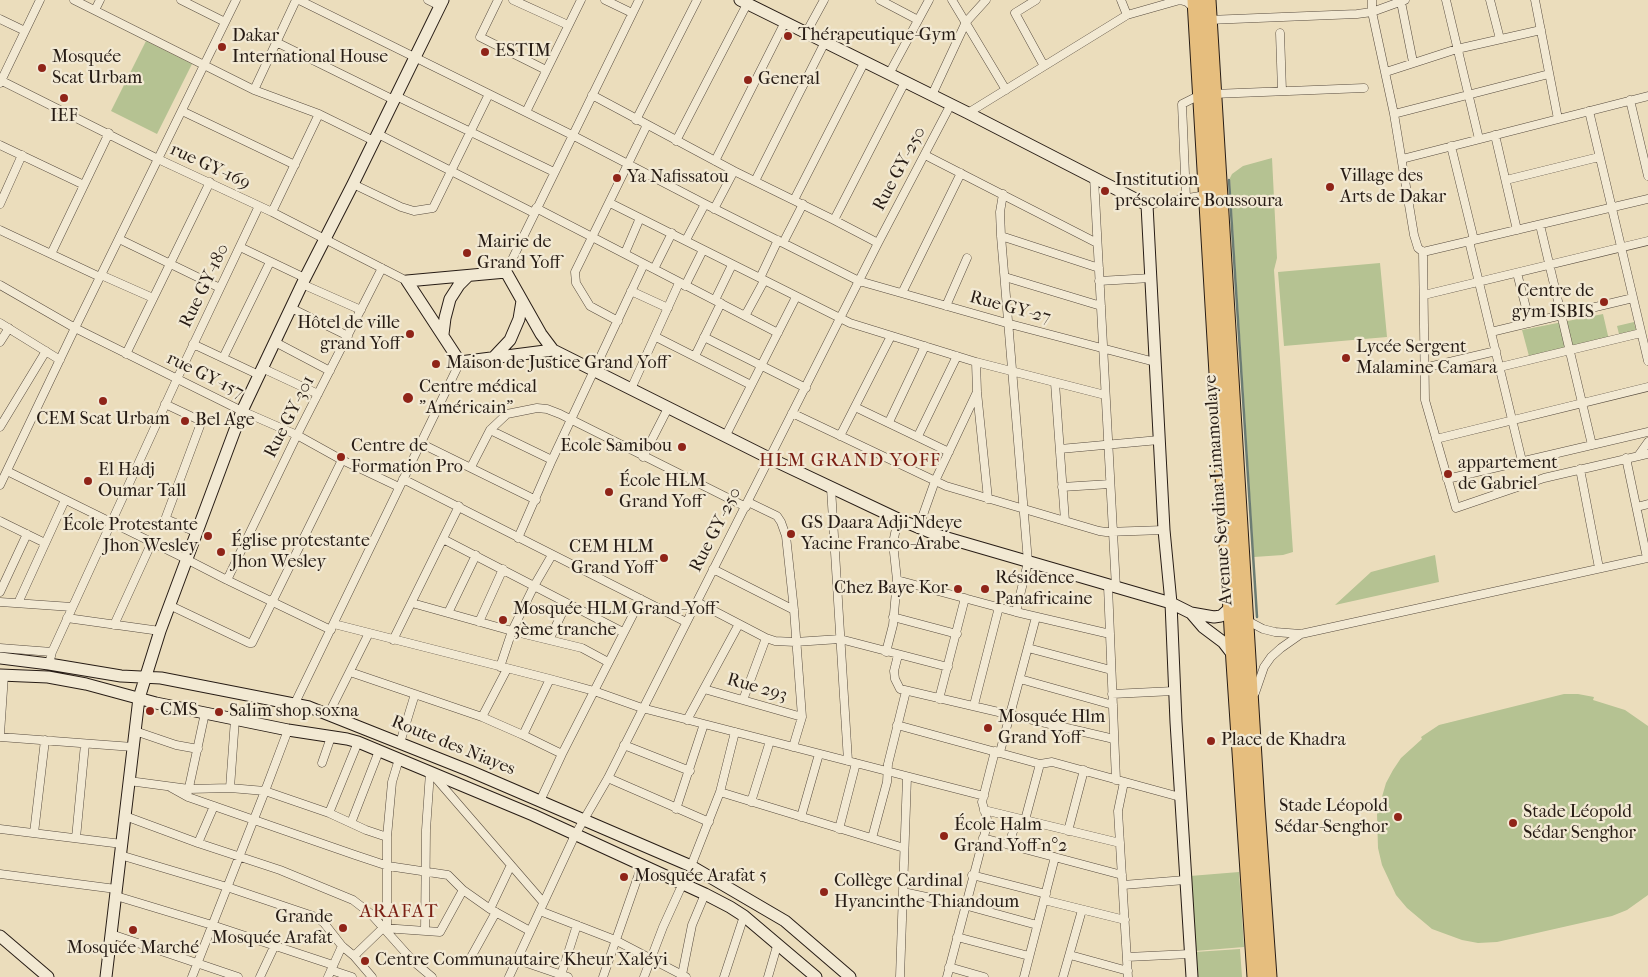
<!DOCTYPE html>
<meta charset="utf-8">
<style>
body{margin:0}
canvas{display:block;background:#ebddbc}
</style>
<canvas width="1648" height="977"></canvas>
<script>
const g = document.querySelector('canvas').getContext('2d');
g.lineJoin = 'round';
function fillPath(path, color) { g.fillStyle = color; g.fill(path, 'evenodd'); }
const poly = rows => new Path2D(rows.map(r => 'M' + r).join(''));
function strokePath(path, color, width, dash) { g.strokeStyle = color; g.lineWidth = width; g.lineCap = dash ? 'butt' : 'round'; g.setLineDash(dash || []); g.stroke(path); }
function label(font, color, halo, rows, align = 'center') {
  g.font = font + ' "IM FELL French Canon",serif'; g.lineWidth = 4.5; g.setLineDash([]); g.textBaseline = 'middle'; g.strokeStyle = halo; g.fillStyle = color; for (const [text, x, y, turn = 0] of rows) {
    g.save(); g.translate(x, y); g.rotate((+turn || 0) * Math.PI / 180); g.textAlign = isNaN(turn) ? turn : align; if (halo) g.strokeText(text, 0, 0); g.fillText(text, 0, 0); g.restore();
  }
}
const green = poly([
 [146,41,192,64,157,134,111,111],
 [1272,158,1277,258,1274,270,1293,552,1283,555,1254,557,1230,178,1232,174,1243,166],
 [1380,263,1387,337,1284,346,1278,272],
 [1603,314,1609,340,1529,356,1522,330],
 [1634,322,1636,330,1619,334,1617,326],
 [1435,555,1439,582,1335,605,1371,572],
 [1564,694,1578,694,1594,697,1593,700,1625,710,1648,726,1648,895,1627,910,1612,916,1497,942,1478,943,1462,940,1432,929,1407,908,1396,895,1382,865,1378,848,1377,814,1386,783,1393,770,1401,758,1422,739,1421,737,1439,725],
 [1239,872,1244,947,1195,951,1190,876],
 [1240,949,1242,977,1197,977,1195,952]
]);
const stream = poly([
 [1229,180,1257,617]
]);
const street = poly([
 [74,0,254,90,319,114,374,141],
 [181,0,225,22],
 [299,0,572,135,705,204,859,281,1010,324,1155,362],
 [428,0,440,6],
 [498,0,480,37,546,70],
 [513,0,568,25],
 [605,0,632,13],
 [880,0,918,20],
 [952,0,1006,90],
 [1036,0,1015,13,1044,66],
 [1121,0,1127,15],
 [1372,0,1372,12,1394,114,1414,235,1418,248,1423,252,1425,400,1456,508,1544,478,1648,454],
 [1446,0,1479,139],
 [1490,0,1500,39],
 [1535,0,1558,119],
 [1401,2,1413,62],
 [95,10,100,0],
 [0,19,25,31],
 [1208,20,1357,14,1372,12,1405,0],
 [806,33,824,0],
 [1280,33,1282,91],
 [276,42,394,100],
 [1386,72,1457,49,1541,30],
 [890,75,889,74,929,0],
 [0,80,158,159,272,212,407,281],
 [0,83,40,0],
 [254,90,296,0],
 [1213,94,1364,88],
 [592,95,734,171,834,220,878,243],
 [932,95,966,22,986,0],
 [396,96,554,172],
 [1630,100,1648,176],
 [182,111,295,165],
 [1589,111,1648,361],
 [526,112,581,0],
 [968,113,1127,15,1180,0,1187,2,1195,9],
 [1394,114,1549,74],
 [636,120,697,0],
 [378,134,534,213],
 [1495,135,1517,230],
 [676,141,747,4],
 [0,145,84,185],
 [1451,146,1474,240],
 [925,155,1097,243],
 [1402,159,1648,96],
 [715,161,785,22],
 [1094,177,1116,588],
 [1506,180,1599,157],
 [755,181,825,42],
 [353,184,401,207,414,211,433,208,489,94],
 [1003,194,1000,212,1001,236,1028,562,1016,612],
 [1186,198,1182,104,1200,95],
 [794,200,864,63],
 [610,203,850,323,976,362,1105,395],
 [0,204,22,155],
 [1147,205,1206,195],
 [536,208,778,333],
 [714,209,734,171],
 [272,212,319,114],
 [834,220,905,82],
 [1540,225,1592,445],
 [0,230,100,277],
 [1001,236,1099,268],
 [119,239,220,288],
 [686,240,705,204],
 [1469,241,1522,461],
 [783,243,803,204],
 [240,247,305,278],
 [1423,252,1648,199],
 [625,253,640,218],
 [51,254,109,133],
 [654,269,672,233],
 [506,272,639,0],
 [1517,273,1530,323],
 [101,275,153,298],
 [1005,277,1101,306],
 [760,278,778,240],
 [1099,281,1151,278],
 [302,284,361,310],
 [0,285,75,328,242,411,297,435,342,460,399,487],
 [685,286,703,250],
 [631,291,668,308],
 [902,293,961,173],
 [1424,295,1648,241],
 [715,300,732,265],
 [946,306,967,258],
 [291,308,348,336],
 [745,316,764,281],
 [618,321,590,306,576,283,575,272,647,125],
 [0,323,60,360],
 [1491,332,1633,298],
 [656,337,751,385],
 [704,337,806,388],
 [0,342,9,328],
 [275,342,330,371],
 [193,344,259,375],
 [126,354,210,182],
 [695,356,721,303],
 [223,358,270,262],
 [976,362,977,392,988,499],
 [1500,367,1641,333],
 [262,368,318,394],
 [1424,368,1496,351],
 [1055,383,1065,521],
 [631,389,679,283],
 [165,404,199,420,201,423,166,517,168,520,196,532],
 [855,407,949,452],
 [792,413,946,486,1099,531,1106,532,1164,530],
 [889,422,925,346],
 [0,427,46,351],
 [490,430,552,460],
 [840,436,891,336],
 [918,436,957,356],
 [725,437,796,297],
 [1436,439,1648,387],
 [420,443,536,500],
 [1060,449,1159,440],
 [1638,456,1648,442],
 [643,457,668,408],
 [1626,458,1647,558],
 [471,467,490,430,507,414,537,408,547,409,560,414,746,507],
 [1580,469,1599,568],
 [7,471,186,559,227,580,331,630],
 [403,479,686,622],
 [1447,479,1648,432],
 [0,485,75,328,236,0],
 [1062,487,1110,484],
 [831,488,848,761],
 [748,502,777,516,781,522,786,536,794,610,802,717,793,747],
 [1637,507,1648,504],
 [0,521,45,543],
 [918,529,935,481,977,392],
 [518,538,552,460,644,264],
 [443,539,623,632],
 [713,569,794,610],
 [227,580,297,435,382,268],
 [897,580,1016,612,1110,634],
 [1108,586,1116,780],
 [0,592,27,534],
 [0,602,72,607],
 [697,602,766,638,775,641,795,642,840,639,948,667],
 [18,603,65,500],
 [412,603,512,631,582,648,608,662],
 [169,605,249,643,252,643,342,460],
 [448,613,476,555],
 [893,617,957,634],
 [67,618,160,631],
 [1246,620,1263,629,1275,632,1301,634,1648,558],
 [479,622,503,569],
 [334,624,550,679,594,691,642,708,984,796],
 [114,625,152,542],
 [393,640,459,506],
 [549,640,567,603],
 [0,648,52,652],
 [1028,648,1111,670],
 [886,652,893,625,897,580,893,543,898,519],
 [898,655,894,671,895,679,900,689,1114,739],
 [49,664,52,652,177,379,259,206],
 [500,667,512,631,534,586,552,555],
 [350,672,482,717,523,735,562,754],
 [1020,679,1113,705],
 [704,689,802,717],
 [1255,693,1264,667,1271,657,1281,648,1301,634],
 [1112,694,1174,691],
 [939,699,965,598],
 [743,700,766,638],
 [295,703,460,362],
 [974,705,999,607],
 [328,715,369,633],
 [482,717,507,669],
 [687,720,739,624],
 [897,725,1040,764,1052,762,1180,797],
 [135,731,176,745,198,749],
 [0,734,4,675],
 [523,735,550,679],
 [0,737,133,747],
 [400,743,415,694],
 [624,745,690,771],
 [1000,752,1036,617],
 [322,763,331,737],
 [433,775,543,902],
 [608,778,709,822],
 [129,781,189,789,230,788,265,791,329,813,366,830,387,837],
 [1124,782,1118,811,1128,977],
 [170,787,188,797,355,855,388,866,448,875,463,890,490,909,530,931],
 [230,788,235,719],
 [188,792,205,713],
 [720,792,904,848],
 [540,801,562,754,641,599],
 [751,802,770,741],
 [676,809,704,724],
 [984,810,1120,843],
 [329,813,358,742],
 [125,816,198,843,280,870,353,900,371,914,413,961,432,977],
 [801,817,819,754],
 [1025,820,1040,764],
 [351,823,379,751],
 [0,829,122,844],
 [839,829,856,763],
 [1068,831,1084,770],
 [34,833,45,740],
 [76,838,85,744],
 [872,838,887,782,888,764,906,691],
 [983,838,1122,875],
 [198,843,214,806],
 [1009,845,1017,818],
 [120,855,227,887,316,917,324,923,342,946,354,956,372,977],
 [691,866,720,792,735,732],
 [0,874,116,889],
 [972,875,1046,894],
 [1123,885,1185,880],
 [903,892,964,905,1037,925],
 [116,896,212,925,333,965],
 [1044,900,1125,920],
 [490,909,511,865],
 [540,911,615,940,686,977],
 [387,927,387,837,392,782,399,759],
 [425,931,426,830,430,772],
 [111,934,238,977],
 [957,937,1029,956],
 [1070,955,1128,971],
 [354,956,383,928,440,932,463,890],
 [1127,957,1190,954],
 [470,959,496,912],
 [518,960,568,977],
 [949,967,984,977],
 [331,970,352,977],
 [561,975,577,925],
 [682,975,692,925,705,894],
 [192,977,265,791,288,730],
 [260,977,274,947],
 [328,977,342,946],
 [509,977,575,835,608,778,878,243,951,104],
 [603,977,642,865],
 [644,977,663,927,683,883],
 [724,977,744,916],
 [768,977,777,946],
 [900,977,907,777],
 [947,977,987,825,987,819,982,802,995,751],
 [1024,977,1055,857],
 [1063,977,1082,910]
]);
const secondary = poly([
 [740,0,968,113,1147,205,1164,530,1171,603,1176,722,1192,977],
 [443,334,445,318,450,299,459,285,468,276],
 [553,350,460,362,407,281,506,272,541,334,553,350,769,458,898,519,937,535,1171,603,1191,613,1214,617,1221,616,1231,607],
 [493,358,510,340,519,319,522,301],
 [1191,613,1203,627,1223,642,1233,655],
 [0,658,49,664,121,676,161,678,309,707,470,771,691,866,785,921,850,977],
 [0,675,48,677,86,684,156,703,288,730,347,739,358,742,533,815,705,894,730,907,744,916,816,977],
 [0,936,48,977],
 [106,977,139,698,160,631,242,411,305,278,353,184,443,0]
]);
const highway = poly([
 [1195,0,1234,662,1255,977],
 [1208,0,1257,807,1269,977]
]);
const markers = [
 [788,36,5,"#8f2418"],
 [222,47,5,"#8f2418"],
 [485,52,5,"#8f2418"],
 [42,68,5,"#8f2418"],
 [748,80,5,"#8f2418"],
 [64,98,5,"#8f2418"],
 [617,178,5,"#8f2418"],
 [1330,187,5,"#8f2418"],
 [1105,191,5,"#8f2418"],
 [467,253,5,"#8f2418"],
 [1604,302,5,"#8f2418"],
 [410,334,5,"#8f2418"],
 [1346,358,5,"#8f2418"],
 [436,364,5,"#8f2418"],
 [408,398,6,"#8f2418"],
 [103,401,5,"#8f2418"],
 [185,421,5,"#8f2418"],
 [682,447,5,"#8f2418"],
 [341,457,5,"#8f2418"],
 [1448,474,5,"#8f2418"],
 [88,481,5,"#8f2418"],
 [609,492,5,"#8f2418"],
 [791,534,5,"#8f2418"],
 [208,536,5,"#8f2418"],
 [221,552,5,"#8f2418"],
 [664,558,5,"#8f2418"],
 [958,589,5,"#8f2418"],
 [985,589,5,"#8f2418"],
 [503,620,5,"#8f2418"],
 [150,711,5,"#8f2418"],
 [219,712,5,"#8f2418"],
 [988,728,5,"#8f2418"],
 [1211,741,5,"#8f2418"],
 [1398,817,5,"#8f2418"],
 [1513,823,5,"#8f2418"],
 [944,836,5,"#8f2418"],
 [624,877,5,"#8f2418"],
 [824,892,5,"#8f2418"],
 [343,928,5,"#8f2418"],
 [133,930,5,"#8f2418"],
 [365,961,5,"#8f2418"]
];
const poiNames = [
 ["Thérapeutique-Gym",798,36],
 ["Dakar",232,37],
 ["International House",232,58],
 ["ESTIM",495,52],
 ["Mosquée",52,58],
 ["Scat Urbam",52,79],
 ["General",758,80],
 ["IEF",64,117,"center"],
 ["Village des",1340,177],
 ["Arts de Dakar",1340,198],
 ["Ya Nafissatou",627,178],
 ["Institution",1115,181],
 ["préscolaire Boussoura",1115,202],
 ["Mairie de",477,243],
 ["Grand Yoff",477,264],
 ["Centre de",1594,292,"right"],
 ["gym ISBIS",1594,313,"right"],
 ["Hôtel de ville",400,324,"right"],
 ["grand Yoff",400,345,"right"],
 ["Lycée Sergent",1356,348],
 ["Malamine Camara",1356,369],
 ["Maison de Justice Grand Yoff",446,364],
 ["Centre médical",419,388],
 ["\"Américain\"",419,409],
 ["CEM Scat Urbam",103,420,"center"],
 ["Bel Age",195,421],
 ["Centre de",351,447],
 ["Formation Pro",351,468],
 ["Ecole Samibou",672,447,"right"],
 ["appartement",1458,464],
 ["de Gabriel",1458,485],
 ["El Hadj",98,471],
 ["Oumar Tall",98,492],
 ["École HLM",619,482],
 ["Grand Yoff",619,503],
 ["GS Daara Adji Ndeye",801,524],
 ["Yacine Franco-Arabe",801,545],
 ["École Protestante",198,526,"right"],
 ["Jhon Wesley",198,547,"right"],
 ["Église protestante",231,542],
 ["Jhon Wesley",231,563],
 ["CEM HLM",654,548,"right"],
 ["Grand Yoff",654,569,"right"],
 ["Résidence",995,579],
 ["Panafricaine",995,600],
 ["Chez Baye Kor",948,589,"right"],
 ["Mosquée HLM Grand-Yoff",513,610],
 ["3ème tranche",513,631],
 ["CMS",160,711],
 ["Salim shop soxna",229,712],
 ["Mosquée Hlm",998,718],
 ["Grand Yoff",998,739],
 ["Place de Khadra",1221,741],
 ["Stade Léopold",1388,807,"right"],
 ["Sédar-Senghor",1388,828,"right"],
 ["Stade Léopold",1523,813],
 ["Sédar Senghor",1523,834],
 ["École Halm",954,826],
 ["Grand Yoff n°2",954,847],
 ["Mosquée Arafat 5",634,877],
 ["Collège Cardinal",834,882],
 ["Hyancinthe Thiandoum",834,903],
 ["Grande",333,918,"right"],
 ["Mosquée Arafat",333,939,"right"],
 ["Mosquée Marché",133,949,"center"],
 ["Centre Communautaire Kheur Xaléyi",375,961]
];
const streetNames = [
 ["rue GY-169",210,167,25],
 ["Rue GY-250",900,169,-62],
 ["Rue GY-180",205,286,-64],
 ["Rue GY-27",1010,308,15],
 ["rue GY-157",205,376,26],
 ["Rue GY-301",290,417,-63],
 ["Avenue Seydina Limamoulaye",1219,490,-94],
 ["Rue GY-250",716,530,-63],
 ["Rue 293",757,688,16],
 ["Route des Niayes",453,746,22]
];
const neighbourhoodNames = [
 ["HLM GRAND YOFF",850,461],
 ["ARAFAT",399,912]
];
fillPath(green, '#b5c292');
strokePath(stream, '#6b7c73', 2.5);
strokePath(street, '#584c3f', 9);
strokePath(secondary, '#271c15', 13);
strokePath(highway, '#271c15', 17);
strokePath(street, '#f2e9d3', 8);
strokePath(secondary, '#f2e9d3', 11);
strokePath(highway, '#e6be7e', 15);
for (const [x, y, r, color] of markers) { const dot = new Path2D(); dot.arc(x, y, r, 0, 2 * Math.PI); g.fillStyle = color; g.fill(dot); strokePath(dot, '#f2e9d3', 2); }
label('18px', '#271c15', '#f2e9d3', poiNames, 'left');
label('18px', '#271c15', '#f2e9d3', streetNames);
g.letterSpacing = '1px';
label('19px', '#7a1f14', '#f2e9d3', neighbourhoodNames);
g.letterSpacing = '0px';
</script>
